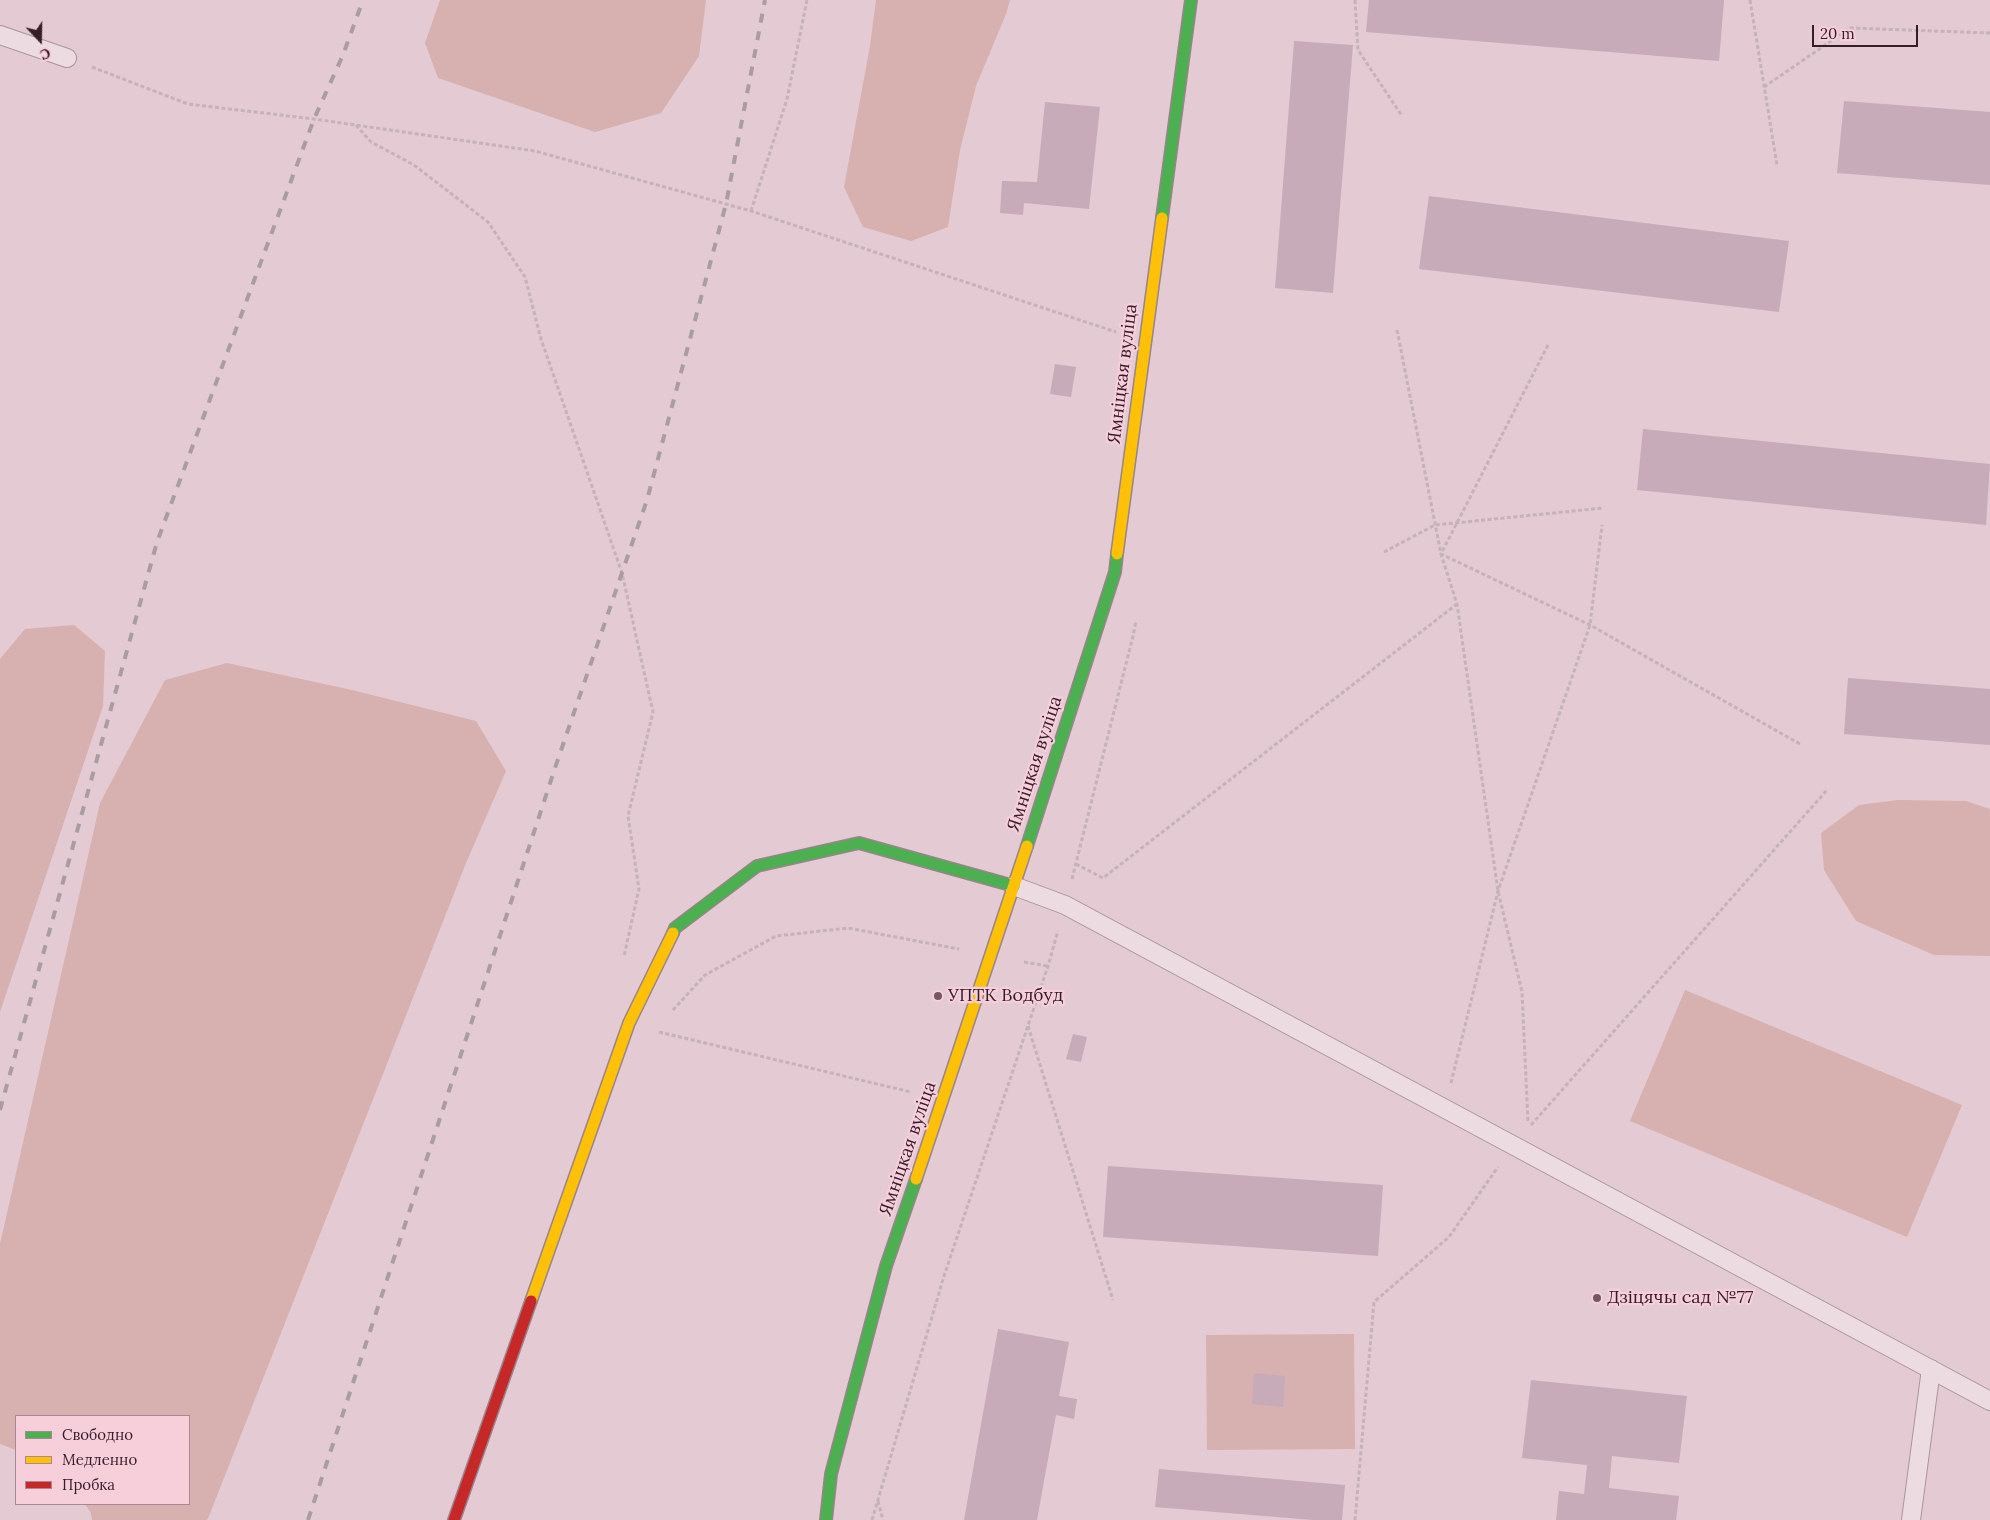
<!DOCTYPE html>
<meta charset="utf-8">
<style>
body{margin:0}
#map{position:relative;width:1990px;height:1520px;overflow:hidden;background:#e4cad2;font-family:Lora,serif}
canvas{display:block}
.legend{position:absolute;left:15px;top:1415px;width:175px;height:90px;box-sizing:border-box;background:#f6cfdb;border:1px solid #aa8794;margin:0;padding:6px 9px;list-style:none;font-size:15px;color:#371c2a}
.legend li{display:flex;align-items:center;gap:10px;height:25px}
.legend b{width:25px;border:1px solid #aa8794}
.north{position:absolute;left:15px;top:15px;width:50px;height:50px;-webkit-text-stroke:4px #f6cfdb;paint-order:stroke;rotate:159deg;font-size:14px;font-weight:700;line-height:20px;text-align:center;color:#371c2a}
.north::after{content:'';display:block;margin:auto;width:18px;height:22px;background:#371c2a;clip-path:polygon(50% 0,100% 100%,50% 72%,0 100%)}
.scale{position:absolute;left:1812px;top:25px;width:106px;height:22px;box-sizing:border-box;border:2px solid #371c2a;border-top:0;padding-left:6px;font-size:15px;line-height:18px;white-space:nowrap;color:#371c2a;-webkit-text-stroke:4px #f6cfdb;paint-order:stroke}
</style>
<div id="map">
<canvas width="1990" height="1520"></canvas>
<ul class="legend">
<li><b style="height:6px;background:#4caf50"></b>Свободно</li>
<li><b style="height:6px;background:#ffc107"></b>Медленно</li>
<li><b style="height:6px;background:#c62828"></b>Пробка</li>
</ul>
<div class="north">С</div>
<div class="scale">20 m</div>
</div>
<script>
const g = document.querySelector('canvas').getContext('2d');
g.lineJoin = 'round';
function fillPath(path, color) { g.fillStyle = color; g.fill(path, 'evenodd'); }
const poly = rows => new Path2D(rows.map(r => 'M' + r).join(''));
function strokePath(path, color, width, dash) { g.strokeStyle = color; g.lineWidth = width; g.lineCap = dash ? 'butt' : 'round'; g.setLineDash(dash || []); g.stroke(path); }
function label(font, color, halo, rows, align = 'center') {
  g.font = font + ' Lora,serif'; g.lineWidth = 4.5; g.setLineDash([]); g.textBaseline = 'middle'; g.strokeStyle = halo; g.fillStyle = color; for (const [text, x, y, turn = 0] of rows) {
    g.save(); g.translate(x, y); g.rotate((+turn || 0) * Math.PI / 180); g.textAlign = isNaN(turn) ? turn : align; if (halo) g.strokeText(text, 0, 0); g.fillText(text, 0, 0); g.restore();
  }
}
const green = poly([
 [440,0,706,0,699,56,661,113,595,132,438,78,425,43],
 [876,0,1010,0,1006,14,976,86,960,150,948,227,911,241,863,227,844,187,870,46],
 [74,625,105,651,103,706,0,1012,0,659,25,629],
 [227,663,352,690,476,721,506,771,466,863,209,1516,207,1520,92,1520,91,1513,85,1504,189,1504,189,1416,16,1416,16,1450,0,1444,0,1244,100,803,165,680],
 [1898,800,1966,801,1990,809,1990,956,1934,955,1856,921,1824,870,1821,833,1859,805],
 [1685,990,1962,1105,1907,1237,1630,1121],
 [1354,1334,1355,1449,1207,1450,1206,1335]
]);
const building = poly([
 [1369,0,1724,0,1719,61,1366,32],
 [1294,41,1353,45,1333,293,1275,288],
 [1844,101,1990,112,1990,185,1837,173],
 [1045,102,1100,107,1089,209,1024,203,1023,215,1000,213,1002,181,1037,182],
 [1429,196,1789,241,1779,312,1419,269],
 [1055,364,1076,367,1071,397,1050,394],
 [1643,429,1990,464,1986,525,1637,490],
 [1848,678,1990,689,1990,745,1844,734],
 [1073,1034,1087,1037,1081,1062,1066,1059],
 [1108,1166,1383,1185,1378,1256,1103,1237],
 [998,1329,1069,1342,1059,1396,1077,1399,1074,1419,1056,1415,1037,1520,964,1520],
 [1254,1373,1285,1376,1283,1407,1252,1404],
 [1531,1380,1687,1396,1679,1463,1612,1456,1609,1488,1679,1496,1676,1520,1556,1520,1559,1491,1584,1494,1587,1465,1522,1458],
 [1159,1469,1345,1485,1342,1520,1313,1520,1155,1507]
]);
const path = poly([
 [1355,0,1358,50,1402,116],
 [1750,0,1777,165],
 [92,67,188,104,314,119,535,151,751,211,1116,332],
 [1764,87,1850,28,1990,33],
 [356,125,371,142,414,165,488,222,525,277,541,339,622,573,653,712,628,816,639,889,624,956],
 [751,211,787,99,807,0],
 [1397,330,1441,554,1457,604,1498,891,1522,992,1528,1122],
 [1548,345,1441,554,1590,625,1800,744],
 [1384,552,1435,525,1603,508],
 [1076,864,1103,878,1457,604],
 [1072,879,1133,636,1136,621],
 [1024,962,1048,966],
 [673,1010,705,975,776,936,848,928,959,949],
 [1028,1026,1113,1300],
 [659,1032,911,1092],
 [1451,1083,1498,891,1590,625,1602,525],
 [1531,1125,1827,790],
 [878,1501,883,1520],
 [872,1520,944,1276,1048,966,1058,931],
 [1355,1520,1374,1302,1449,1237,1498,1167]
]);
const lane = poly([
 [0,35,67,58],
 [1014,886,1065,905,1990,1401],
 [1911,1520,1931,1369]
]);
const fast = poly([
 [1162,218,1191,0],
 [1027,846,1115,572,1117,554],
 [673,933,675,928,757,866,859,843,1014,886],
 [826,1520,831,1474,886,1266,916,1179]
]);
const slow = poly([
 [1117,554,1162,218],
 [916,1179,1027,846],
 [531,1301,629,1023,673,933]
]);
const jam = poly([
 [454,1520,531,1301]
]);
const rail = poly([
 [0,1110,157,542,314,119,343,55,363,0],
 [308,1520,556,765,647,500,726,204,765,0]
]);
const markers = [
 [938,996,5,"#745965"],
 [1597,1298,5,"#745965"]
];
const streetNames = [
 ["Ямніцкая вуліца",1123,374,-83],
 ["Ямніцкая вуліца",1035,764,-72],
 ["Ямніцкая вуліца",908,1149,-71]
];
const poiNames = [
 ["УПТК Водбуд",948,996],
 ["Дзіцячы сад №77",1607,1298]
];
fillPath(green, '#d7b0b0');
fillPath(building, '#c7abb9');
strokePath(lane, '#a9949c', 20);
strokePath(fast, '#98848c', 14);
strokePath(slow, '#98848c', 14);
strokePath(jam, '#98848c', 14);
strokePath(path, '#c4b3b9', 3, [4, 2.5]);
strokePath(lane, '#ecdce1', 18);
strokePath(fast, '#4caf50', 11);
strokePath(slow, '#ffc107', 11);
strokePath(jam, '#c62828', 11);
strokePath(rail, '#aa9da2', 4, [9, 9]);
for (const [x, y, r, color] of markers) { const dot = new Path2D(); dot.arc(x, y, r, 0, 2 * Math.PI); g.fillStyle = color; g.fill(dot); strokePath(dot, '#f6cfdb', 2); }
label('18px', '#371c2a', '#f6cfdb', streetNames);
label('18px', '#371c2a', '#f6cfdb', poiNames, 'left');
</script>
